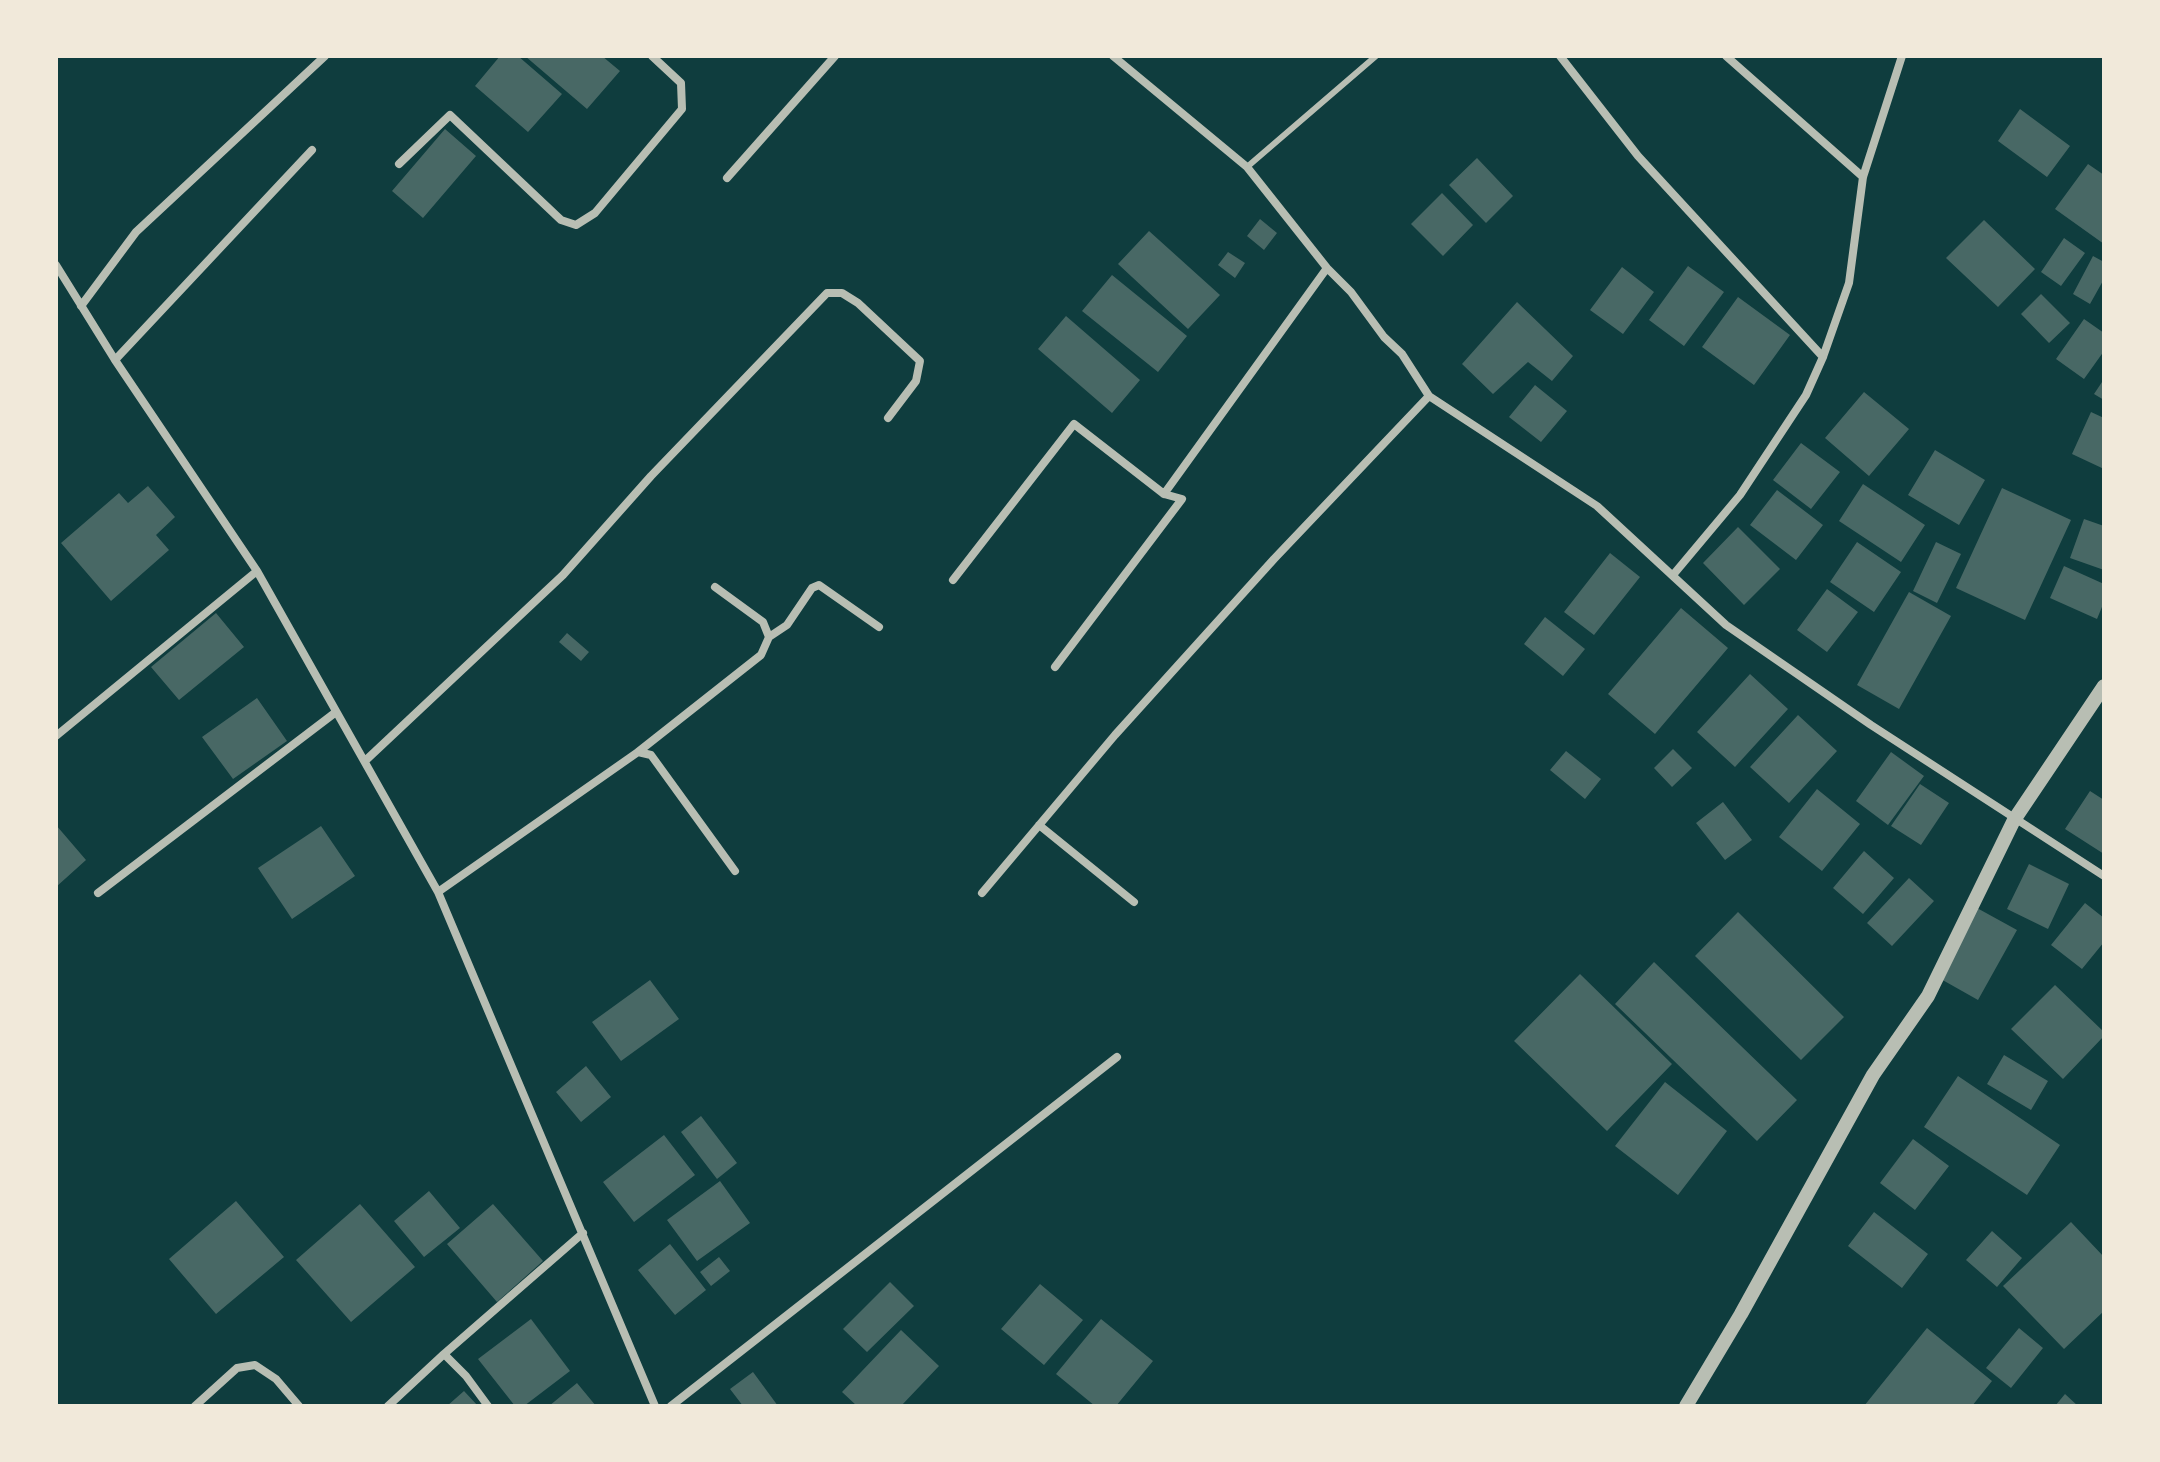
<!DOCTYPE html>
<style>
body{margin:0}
#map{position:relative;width:2160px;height:1462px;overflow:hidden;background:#0f3d3e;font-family:Commissioner,sans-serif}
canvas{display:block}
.frame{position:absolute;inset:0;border:58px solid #f1e9da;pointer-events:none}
</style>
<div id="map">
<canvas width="2160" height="1462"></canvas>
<div class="frame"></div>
</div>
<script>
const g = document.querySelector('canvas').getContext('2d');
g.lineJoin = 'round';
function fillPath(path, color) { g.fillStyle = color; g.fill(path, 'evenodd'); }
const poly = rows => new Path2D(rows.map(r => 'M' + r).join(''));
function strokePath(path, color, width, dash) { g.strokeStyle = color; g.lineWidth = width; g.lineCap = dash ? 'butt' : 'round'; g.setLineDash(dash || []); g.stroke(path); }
const building = poly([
 [500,56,518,56,562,94,528,132,475,86],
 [525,56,602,56,620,71,587,109],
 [2020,109,2070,146,2047,177,1998,141],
 [445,129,476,156,423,218,392,191],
 [1477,158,1513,196,1486,223,1449,185],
 [2088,164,2104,175,2104,244,2055,209],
 [1442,193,1473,225,1443,256,1411,224],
 [1260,219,1277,233,1264,250,1247,236],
 [1984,220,2035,269,1998,307,1946,258],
 [1149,231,1220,295,1188,329,1118,264],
 [2064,238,2085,253,2061,286,2041,272],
 [1228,252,1245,263,1235,278,1218,265],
 [2093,256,2104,262,2104,279,2090,304,2073,294],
 [1688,266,1724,292,1684,346,1649,320],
 [1622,267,1654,292,1623,334,1590,310],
 [1112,275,1187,336,1158,372,1082,311],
 [2041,294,2070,323,2049,343,2021,314],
 [1738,297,1790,335,1754,385,1702,347],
 [1517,302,1573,356,1552,381,1528,362,1493,394,1462,364],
 [1066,316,1140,380,1112,413,1038,349],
 [2084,319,2104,333,2104,351,2084,379,2056,359],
 [2104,379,2104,400,2094,394],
 [1535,385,1567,411,1541,442,1509,417],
 [1864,392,1909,429,1869,476,1825,438],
 [2091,412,2104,418,2104,469,2072,454],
 [1801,443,1840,472,1811,509,1773,480],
 [1935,450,1985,480,1959,525,1908,495],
 [1863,484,1925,525,1901,562,1839,521],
 [148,486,175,517,156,535,169,550,111,601,61,543,119,493,128,503],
 [2002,488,2071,520,2025,620,1956,588],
 [1777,490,1823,525,1796,560,1750,525],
 [2084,519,2104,526,2104,570,2070,558],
 [1738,527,1780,569,1744,605,1703,563],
 [1857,542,1901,572,1874,612,1830,582],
 [1936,542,1961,554,1937,603,1913,591],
 [1610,553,1640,577,1594,635,1564,612],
 [2064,566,2104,584,2104,602,2097,619,2050,598],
 [1827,589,1858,612,1827,652,1797,630],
 [1909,592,1951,616,1899,709,1857,685],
 [1681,608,1728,648,1655,734,1608,694],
 [216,613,244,647,179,700,151,667],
 [1545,617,1585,649,1563,676,1524,644],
 [567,633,589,652,581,661,559,642],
 [1750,674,1788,709,1735,767,1697,732],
 [257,698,287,741,233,779,202,737],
 [1798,715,1837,751,1789,803,1750,767],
 [1673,749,1692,768,1672,787,1654,768],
 [1566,751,1601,779,1585,799,1550,770],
 [1891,752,1924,776,1888,825,1856,801],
 [1920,784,1949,803,1921,845,1891,826],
 [1817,789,1860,824,1822,871,1779,837],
 [2090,791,2104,800,2104,854,2065,829],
 [1723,802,1752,840,1725,860,1696,823],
 [56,825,86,860,56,887],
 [321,826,355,876,292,919,258,868],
 [1864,851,1894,878,1863,914,1833,888],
 [2029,864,2069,884,2048,929,2007,909],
 [1909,878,1934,901,1892,946,1867,923],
 [2085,903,2104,918,2104,942,2082,969,2051,945],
 [1977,908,2017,930,1978,1000,1939,978],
 [1738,912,1844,1017,1801,1060,1695,956],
 [1654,962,1797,1100,1757,1141,1615,1004],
 [1580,974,1672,1064,1607,1131,1514,1041],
 [650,980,679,1019,621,1061,592,1022],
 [2055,985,2104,1032,2104,1036,2063,1079,2011,1029],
 [2004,1055,2048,1081,2031,1110,1987,1084],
 [586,1066,611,1097,581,1122,556,1092],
 [1958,1076,2060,1145,2027,1195,1924,1127],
 [1665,1082,1727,1131,1678,1195,1615,1146],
 [701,1116,737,1163,717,1179,681,1132],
 [664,1135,695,1175,634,1222,603,1182],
 [1913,1139,1949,1166,1915,1210,1880,1183],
 [720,1181,750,1223,697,1261,667,1220],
 [429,1191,460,1228,424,1257,394,1221],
 [236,1201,284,1257,216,1314,169,1259],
 [360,1204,415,1267,351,1322,296,1260],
 [493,1204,543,1261,497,1302,447,1244],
 [1874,1212,1928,1254,1902,1288,1848,1246],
 [2071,1222,2104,1257,2104,1311,2064,1349,2003,1286],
 [1992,1231,2022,1258,1997,1287,1966,1260],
 [670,1244,706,1290,675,1315,638,1270],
 [719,1257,730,1271,711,1286,700,1272],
 [890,1282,914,1306,867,1352,843,1329],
 [1040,1284,1083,1320,1044,1365,1001,1329],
 [531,1319,570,1371,524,1406,515,1406,478,1359],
 [1101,1319,1153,1361,1116,1406,1095,1406,1056,1374],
 [1927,1328,1992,1381,1972,1406,1864,1406],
 [2019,1328,2043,1348,2011,1388,1986,1368],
 [901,1330,939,1366,901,1406,857,1406,842,1392],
 [753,1372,778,1406,743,1406,730,1389],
 [577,1383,596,1406,549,1406],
 [464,1391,478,1406,447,1406],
 [2065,1394,2078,1406,2055,1406]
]);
const service = poly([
 [1247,167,1376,56]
]);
const minor = poly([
 [1113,56,1247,167,1327,268,1351,292,1384,337,1402,354,1429,396,1597,506,1726,625,1871,725,2104,876],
 [1560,56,1638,156,1823,357],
 [1726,56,1863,177],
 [399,164,450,115,561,220,576,225,595,213,682,109,681,83,652,56],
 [727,178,835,56],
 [56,265,115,360,257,571,438,892,655,1406],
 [81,306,136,232,325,56],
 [115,360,312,150],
 [1673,575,1740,495,1806,395,1823,357,1849,283,1863,177,1902,56],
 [953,580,1074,424,1164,494],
 [769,637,787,625,812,588,819,585,879,627],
 [1055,667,1182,499,1164,494,1327,268],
 [56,736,257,571],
 [638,752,761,655,769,637,763,622,715,587],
 [365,761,563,575,651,476,827,293,842,293,858,303,920,361,916,381,888,418],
 [1039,825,1134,902],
 [438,892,638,752,651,755,735,871],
 [98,893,336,712],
 [982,893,1115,735,1274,559,1429,396],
 [195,1406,237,1368,255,1365,276,1379,299,1406],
 [388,1406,444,1354],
 [488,1406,466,1376,444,1354,583,1233],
 [671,1406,1117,1057]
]);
const tertiary = poly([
 [1686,1406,1741,1314,1873,1075,1928,996,2014,820,2104,686]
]);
fillPath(building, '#486865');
strokePath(service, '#b8beb3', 6);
strokePath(minor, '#b8beb3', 8);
strokePath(tertiary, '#b8beb3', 14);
</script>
